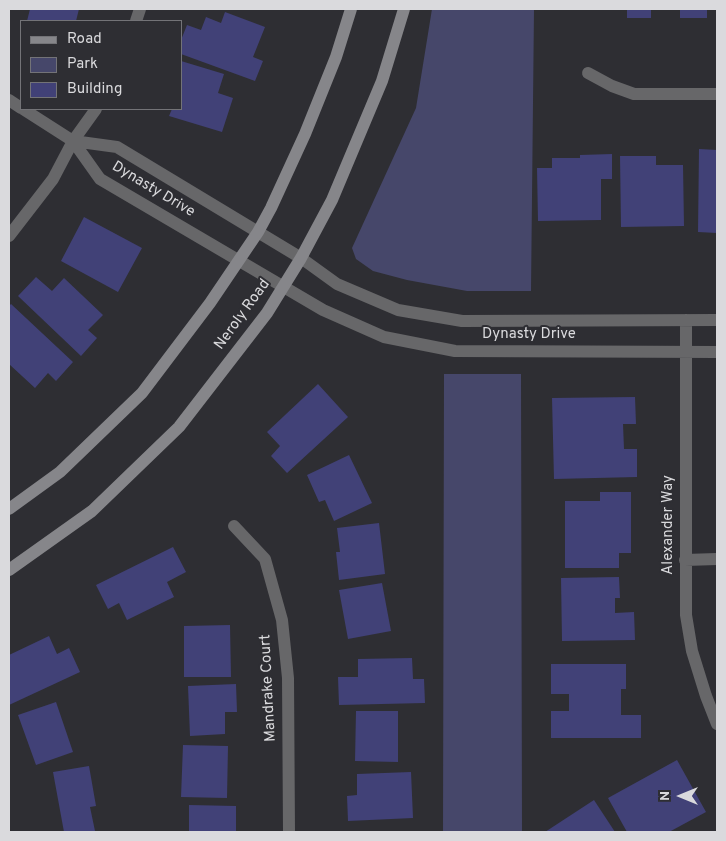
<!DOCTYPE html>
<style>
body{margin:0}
#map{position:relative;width:726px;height:841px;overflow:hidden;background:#2e2e33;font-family:Overpass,sans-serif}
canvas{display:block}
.frame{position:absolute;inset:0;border:10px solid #dadadd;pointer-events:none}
.legend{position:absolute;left:20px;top:20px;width:162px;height:90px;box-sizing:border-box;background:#2e2e33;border:1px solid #737377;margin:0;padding:6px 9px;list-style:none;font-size:15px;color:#dadadd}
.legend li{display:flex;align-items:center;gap:10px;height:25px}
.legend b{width:25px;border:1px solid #737377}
.north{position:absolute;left:656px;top:771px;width:50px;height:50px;-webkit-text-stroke:4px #2e2e33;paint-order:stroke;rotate:270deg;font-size:14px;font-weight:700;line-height:20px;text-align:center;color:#dadadd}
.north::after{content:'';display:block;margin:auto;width:18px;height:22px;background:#dadadd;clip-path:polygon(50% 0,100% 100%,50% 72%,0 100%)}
</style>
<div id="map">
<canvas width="726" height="841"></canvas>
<div class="frame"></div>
<ul class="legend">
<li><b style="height:6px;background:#86868a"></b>Road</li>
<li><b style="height:14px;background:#46476a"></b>Park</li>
<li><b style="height:14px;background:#414177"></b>Building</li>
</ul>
<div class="north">N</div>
</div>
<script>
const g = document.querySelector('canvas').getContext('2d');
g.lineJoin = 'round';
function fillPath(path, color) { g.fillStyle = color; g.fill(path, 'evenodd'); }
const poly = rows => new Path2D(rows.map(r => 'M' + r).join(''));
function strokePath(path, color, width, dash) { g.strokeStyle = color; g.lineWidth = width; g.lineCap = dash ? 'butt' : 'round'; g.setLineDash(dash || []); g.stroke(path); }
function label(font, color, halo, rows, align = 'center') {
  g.font = font + ' Overpass,sans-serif'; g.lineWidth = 4; g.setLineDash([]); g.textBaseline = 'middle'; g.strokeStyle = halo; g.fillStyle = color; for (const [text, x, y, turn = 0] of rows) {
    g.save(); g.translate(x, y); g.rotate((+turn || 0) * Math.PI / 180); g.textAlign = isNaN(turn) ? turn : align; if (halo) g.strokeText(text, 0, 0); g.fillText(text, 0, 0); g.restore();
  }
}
const green = poly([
 [432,9,534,9,531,291,467,291,407,280,373,271,356,259,352,248,416,108],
 [444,374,521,374,522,832,443,832]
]);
const building = poly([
 [30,9,79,9,76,21,27,21],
 [627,9,651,9,651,18,627,18],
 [680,9,707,9,707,18,680,18],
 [225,12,265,27,253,57,263,61,255,81,181,54,181,40,187,25,201,30,206,17,221,23],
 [181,61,224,74,218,93,233,98,222,132,169,116,172,109,181,109],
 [699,149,717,150,717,233,698,232],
 [612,154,612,179,601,179,601,220,538,221,537,168,552,168,552,158,580,158,580,155],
 [620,156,656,156,656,165,683,165,684,226,621,227],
 [84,217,142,248,118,292,61,261],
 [36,277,52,291,64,278,103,315,88,330,97,338,81,356,18,296],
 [11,304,73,362,56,381,48,373,35,388,9,364,9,306],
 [318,384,348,417,287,473,271,456,280,446,267,432],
 [635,397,636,424,623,424,624,449,637,449,637,477,554,479,552,398],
 [349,455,372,503,334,521,325,500,319,502,307,475],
 [600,492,631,492,631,553,619,553,619,568,565,568,565,501,600,501],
 [379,523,385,574,339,580,336,552,340,552,337,528],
 [173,547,186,572,167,582,174,597,127,620,119,603,108,609,96,585],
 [619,577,620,598,615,598,615,613,634,612,635,640,562,641,561,578],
 [382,583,391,631,348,639,339,590],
 [230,625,231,677,184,677,184,626],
 [49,636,57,654,69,648,80,672,9,705,9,655],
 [412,658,413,679,424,679,425,703,339,705,338,677,358,677,358,659],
 [551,664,626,664,626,689,621,689,621,715,641,715,641,738,551,738,551,711,569,711,569,694,551,694],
 [236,684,237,712,225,712,225,734,190,736,188,686],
 [56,702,73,752,36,765,18,715],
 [356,711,398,711,398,762,355,761],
 [183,745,228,746,227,798,181,797],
 [677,760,706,812,669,832,627,832,608,798],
 [89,766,96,806,90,807,95,831,64,832,53,772],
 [411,772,413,818,348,821,347,796,357,795,357,774],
 [594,800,615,832,545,832],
 [189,805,236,806,236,832,189,832]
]);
const street = poly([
 [136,21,140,9],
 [588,73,612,86,634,94,717,94],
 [9,100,21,108],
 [23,109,73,141,100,179,323,310,384,337,455,351,717,352],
 [73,141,117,147,301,258,337,284,398,310,462,321,717,320],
 [9,236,53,179,73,141,96,109],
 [686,320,686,615,692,651,706,696,717,724],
 [234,526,265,559,282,620,288,678,289,832],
 [685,560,717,559]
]);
const secondary = poly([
 [9,509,60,472,142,393,210,303,258,232,271,208,305,134,336,57,351,9],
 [9,570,92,511,179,427,267,313,301,258,332,200,382,81,404,9]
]);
const streetNames = [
 ["Dynasty Drive",153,190,31],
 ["Neroly Road",243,315,-54],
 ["Dynasty Drive",529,335],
 ["Alexander Way",669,525,-90],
 ["Mandrake Court",269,688,-93]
];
fillPath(green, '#46476a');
fillPath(building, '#414177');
strokePath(street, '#676769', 12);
strokePath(secondary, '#86868a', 12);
label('15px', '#dadadd', '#2e2e33', streetNames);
</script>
